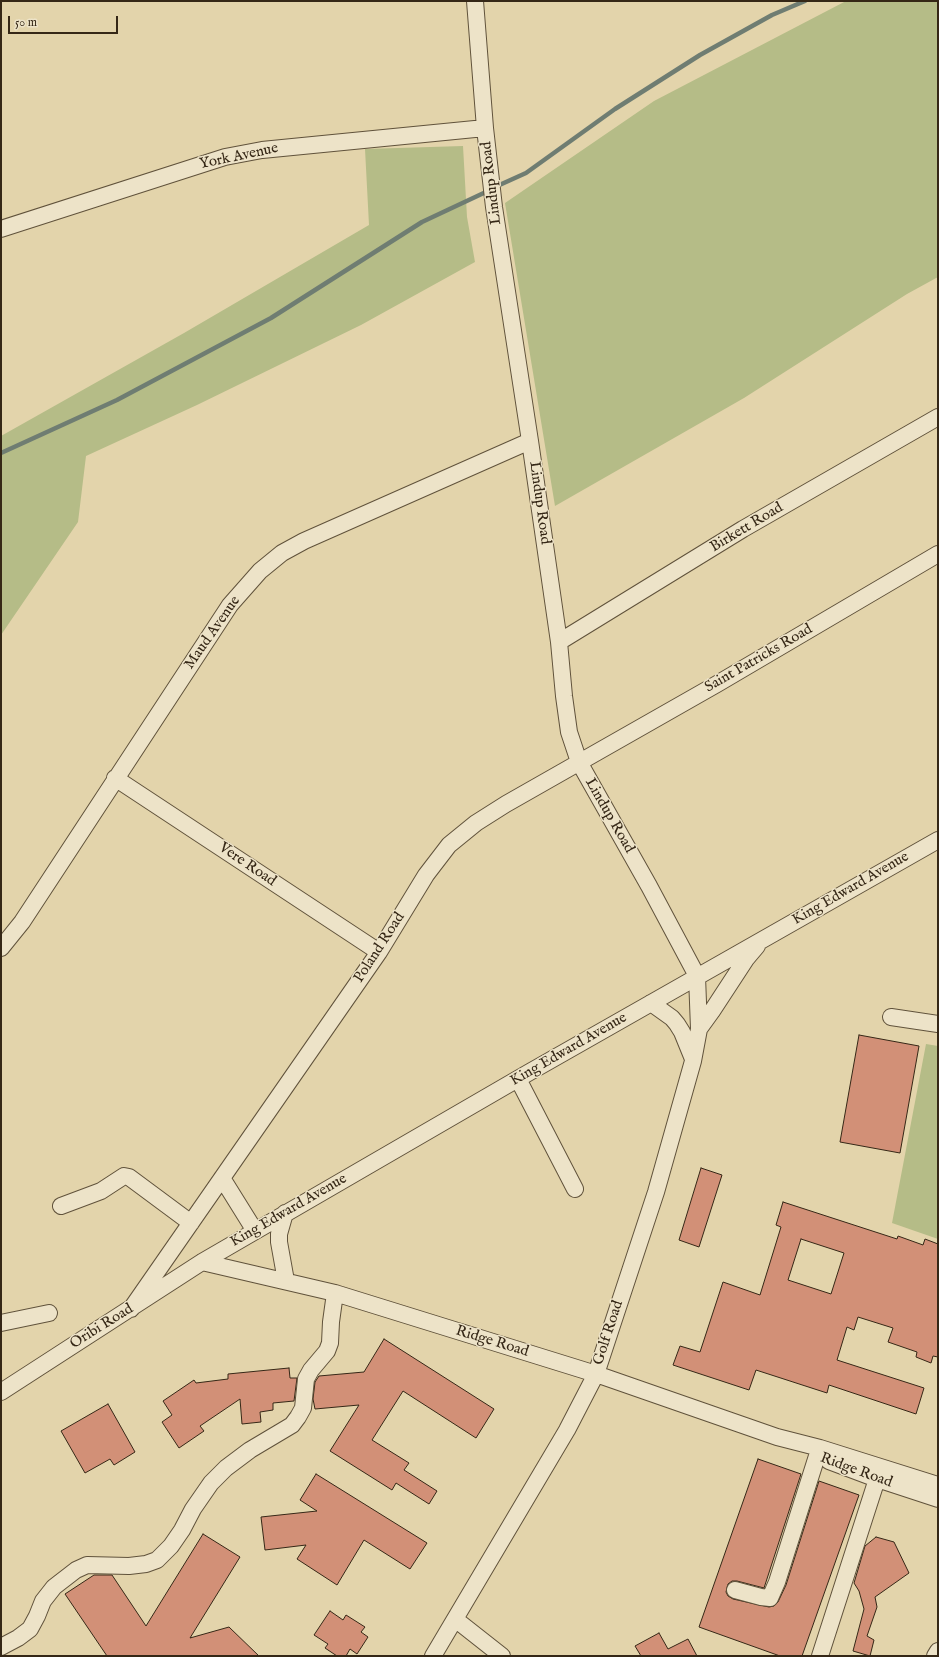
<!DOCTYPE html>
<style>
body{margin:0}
#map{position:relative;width:939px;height:1657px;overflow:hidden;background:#e3d4ab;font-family:"IM FELL English",serif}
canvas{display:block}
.frame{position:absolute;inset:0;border:2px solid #352716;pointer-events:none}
.scale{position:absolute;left:8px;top:16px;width:110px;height:18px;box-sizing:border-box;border:2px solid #352716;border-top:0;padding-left:5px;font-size:12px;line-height:14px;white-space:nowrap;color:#352716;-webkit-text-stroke:3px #ede3c8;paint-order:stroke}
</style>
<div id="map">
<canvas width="939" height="1657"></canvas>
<div class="frame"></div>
<div class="scale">50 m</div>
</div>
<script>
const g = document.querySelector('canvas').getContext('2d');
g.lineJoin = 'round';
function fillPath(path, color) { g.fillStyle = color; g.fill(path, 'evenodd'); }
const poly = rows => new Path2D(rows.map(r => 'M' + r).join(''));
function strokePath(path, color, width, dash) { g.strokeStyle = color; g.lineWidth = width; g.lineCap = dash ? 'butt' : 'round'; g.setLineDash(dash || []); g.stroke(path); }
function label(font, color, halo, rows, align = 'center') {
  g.font = font + ' "IM FELL English",serif'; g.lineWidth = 3; g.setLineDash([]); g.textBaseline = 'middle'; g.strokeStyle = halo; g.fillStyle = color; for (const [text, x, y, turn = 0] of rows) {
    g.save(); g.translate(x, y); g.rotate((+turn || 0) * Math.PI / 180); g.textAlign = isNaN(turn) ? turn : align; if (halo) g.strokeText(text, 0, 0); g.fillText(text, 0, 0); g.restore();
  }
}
const green = poly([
 [846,1,938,1,938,277,907,294,744,398,555,506,505,203,654,101],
 [463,146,467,217,475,262,361,325,197,405,86,456,78,522,1,635,1,436,184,333,369,225,365,149],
 [926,1044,938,1046,938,1239,892,1223]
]);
const stream = poly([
 [495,187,526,173,615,109,700,55,772,15,805,1],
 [1,453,117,400,271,318,422,222,488,191]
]);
const building = poly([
 [859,1035,919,1046,900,1153,840,1142,859,1035],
 [701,1168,722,1175,699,1247,679,1240,701,1168],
 [783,1202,897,1239,898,1236,923,1245,925,1239,938,1244,938,1357,933,1356,931,1363,916,1357,917,1352,888,1342,893,1328,858,1317,854,1330,847,1327,837,1360,924,1388,916,1414,829,1385,827,1393,756,1370,749,1390,673,1365,680,1346,700,1352,723,1282,760,1295,781,1227,776,1225,783,1202],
 [801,1239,844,1253,831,1294,788,1280,801,1239],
 [384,1339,494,1409,476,1438,403,1391,372,1440,409,1463,404,1470,437,1491,429,1504,396,1483,392,1490,330,1451,359,1405,315,1409,313,1399,315,1382,319,1376,364,1372,384,1339],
 [289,1368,290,1378,297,1378,294,1401,273,1403,273,1410,260,1412,261,1422,242,1424,240,1399,200,1426,204,1431,179,1448,162,1422,172,1415,163,1401,194,1380,196,1383,228,1379,228,1374,289,1368],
 [108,1404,135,1452,114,1465,110,1459,85,1473,61,1431,108,1404],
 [758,1459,801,1474,764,1588,737,1581,732,1581,728,1584,726,1592,728,1596,733,1599,769,1607,774,1606,778,1602,786,1585,819,1481,859,1495,802,1656,780,1656,699,1627,758,1459],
 [316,1474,427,1543,410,1569,364,1540,337,1585,297,1559,306,1545,265,1550,261,1517,317,1511,300,1500,316,1474],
 [203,1534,240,1557,190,1638,229,1627,259,1656,107,1656,65,1594,94,1575,112,1575,146,1626,203,1534],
 [876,1537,894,1542,909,1573,875,1597,877,1607,867,1636,874,1640,870,1656,853,1651,864,1609,859,1591,854,1583,865,1546,876,1537],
 [330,1611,343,1620,346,1615,365,1627,361,1632,368,1637,357,1654,350,1649,346,1656,337,1656,325,1648,328,1644,314,1635,330,1611],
 [659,1633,668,1649,688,1639,697,1656,641,1656,635,1646,659,1633]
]);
const minor = poly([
 [1,229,225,157,262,150,485,128],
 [559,642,743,529,938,417],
 [115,778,379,952],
 [1,948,22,922,230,605,260,571,282,553,304,541,530,441],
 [651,1003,672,1018,677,1024,682,1032,693,1059],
 [891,1017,938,1024],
 [699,1029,712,1011,746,959,757,946],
 [518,1079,575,1189],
 [222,1178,255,1231],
 [61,1206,101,1191,124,1176,129,1177,191,1223],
 [285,1213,279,1234,279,1242,286,1281],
 [202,1262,335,1293,596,1374,777,1437,820,1448,938,1485],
 [131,1309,379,952,426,875,449,845,476,823,506,804,717,684,938,554],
 [1,1323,49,1313],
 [1,1392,202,1262,528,1073,938,840],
 [829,1461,877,1479,938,1499],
 [735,1590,761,1597,770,1598,777,1582,817,1456],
 [455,1619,502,1656],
 [1,1647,18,1638,30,1629,37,1616,43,1601,54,1587,76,1570,87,1565,129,1566,146,1564,157,1560,171,1546,182,1530,193,1509,211,1483,226,1468,250,1450,292,1425,298,1417,303,1408,306,1379,311,1370,327,1351,330,1343,331,1322,335,1293],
 [433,1656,567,1430,596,1374,656,1192,693,1061,699,1029,697,976,649,886,579,762,569,732,564,696,559,642,530,441,494,207,485,128,475,1],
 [820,1656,877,1479],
 [935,1656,938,1651]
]);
const streetNames = [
 ["York Avenue",239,157,-12],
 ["Lindup Road",492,183,-97],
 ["Lindup Road",539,503,82],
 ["Birkett Road",747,528,-31],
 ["Maud Avenue",213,633,-55],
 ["Saint Patricks Road",759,659,-30],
 ["Lindup Road",609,816,60],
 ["Vere Road",247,865,34],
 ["King Edward Avenue",851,889,-30],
 ["Poland Road",380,948,-57],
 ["King Edward Avenue",569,1050,-30],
 ["King Edward Avenue",289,1211,-30],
 ["Oribi Road",102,1327,-32],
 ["Golf Road",609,1333,-72],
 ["Ridge Road",492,1342,17],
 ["Ridge Road",856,1471,20]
];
fillPath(green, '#b5bc87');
strokePath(stream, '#6f7d72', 4.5);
fillPath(building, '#d29077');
strokePath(building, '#352716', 1);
strokePath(minor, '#60523b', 18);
strokePath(minor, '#ede3c8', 16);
label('15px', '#352716', '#ede3c8', streetNames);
</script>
